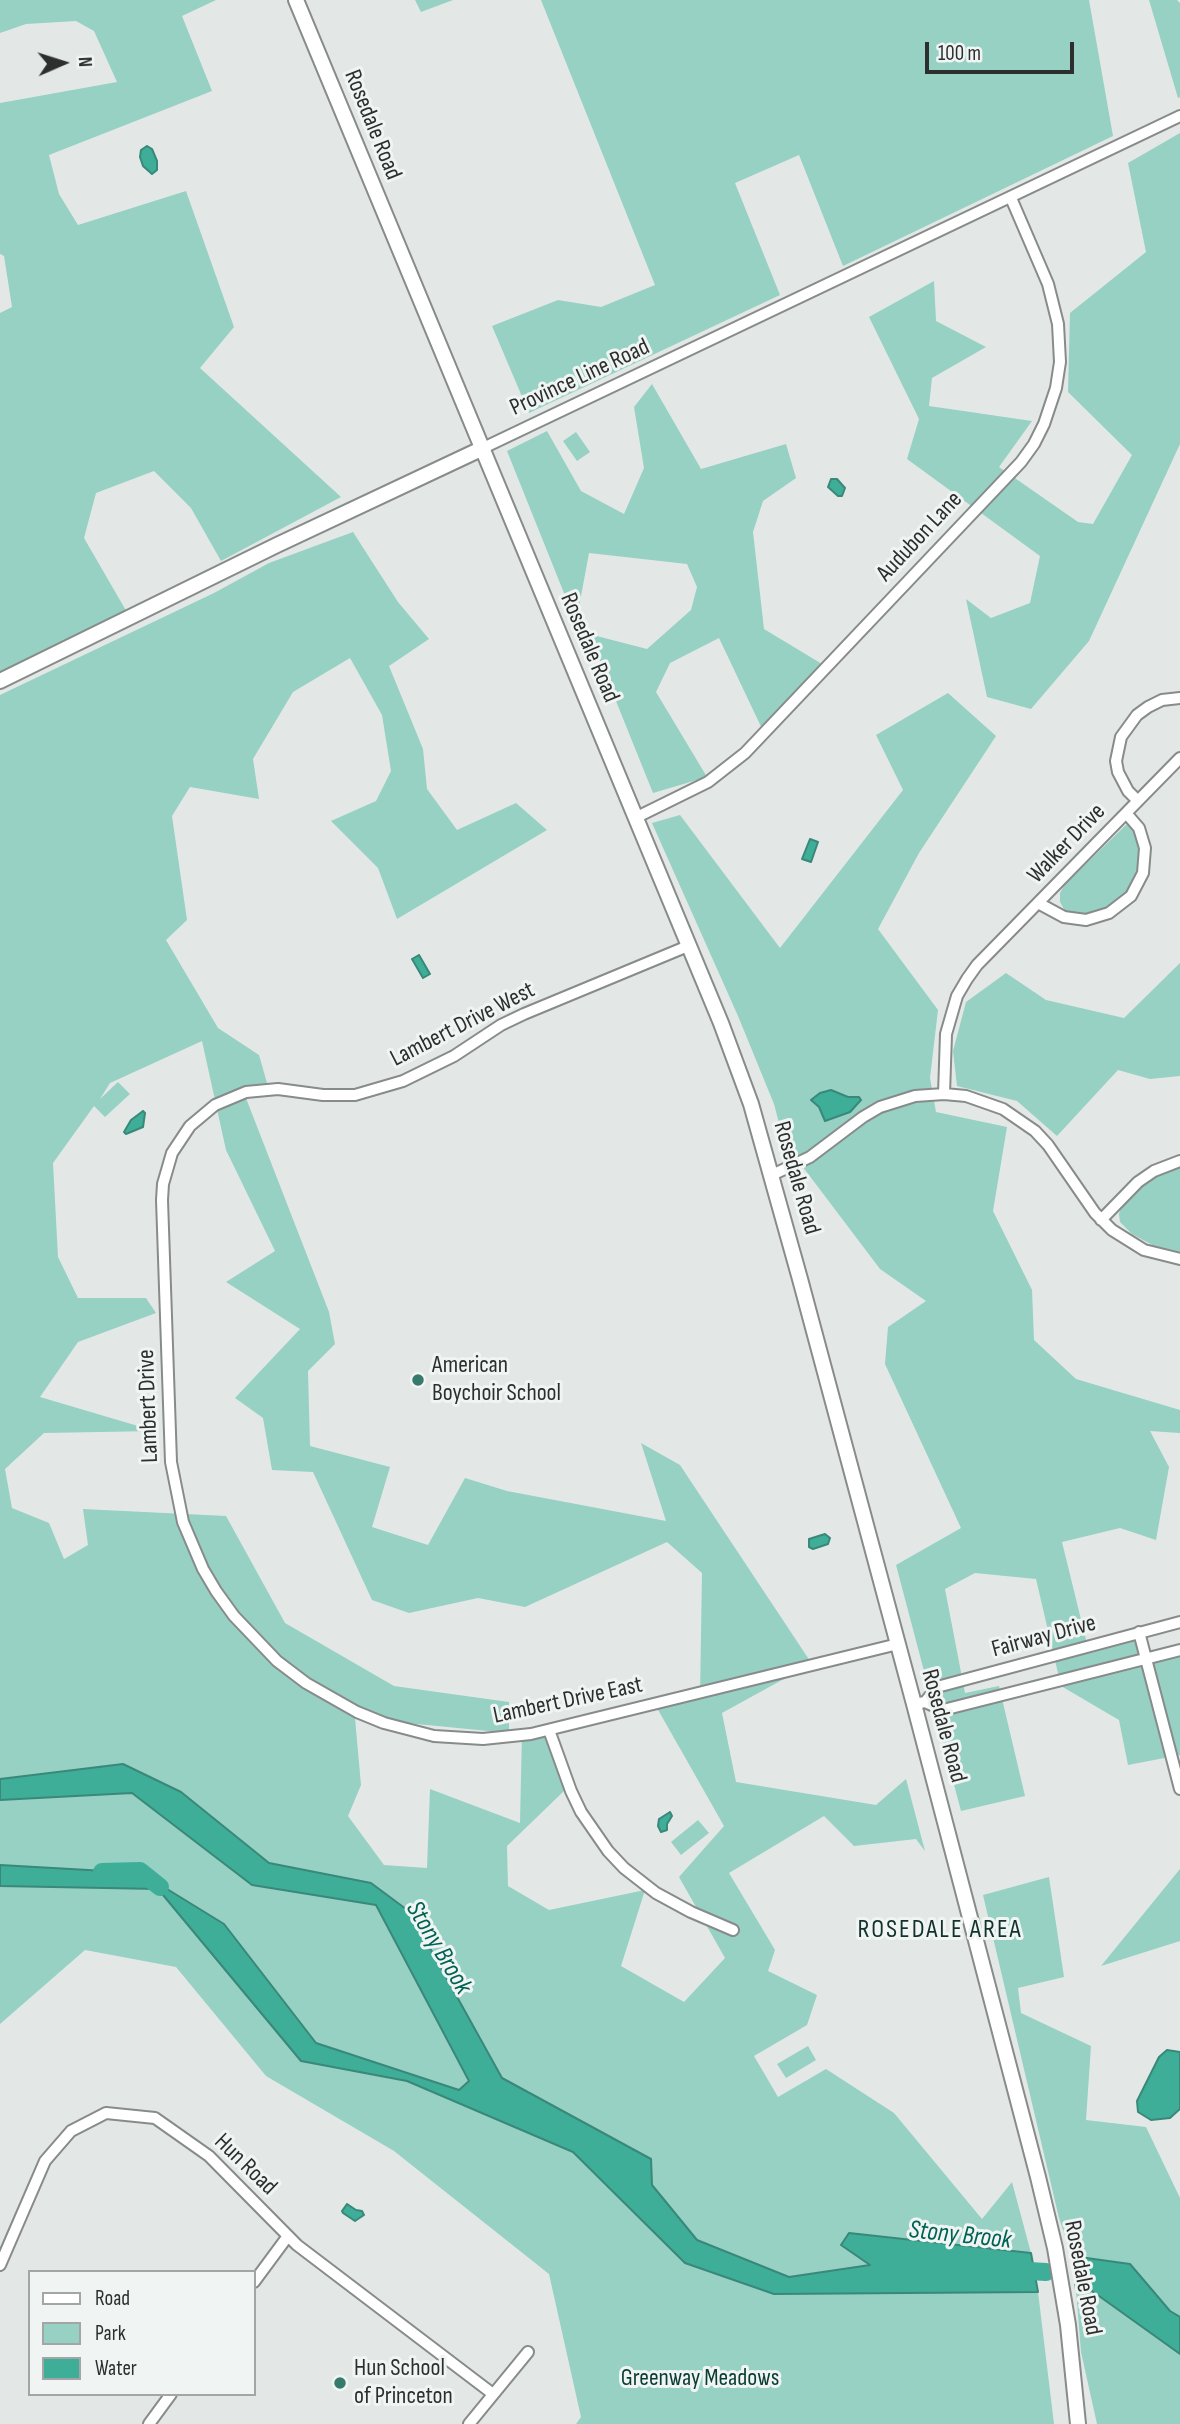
<!DOCTYPE html>
<style>
body{margin:0}
#map{position:relative;width:1180px;height:2424px;overflow:hidden;background:#e3e8e6;font-family:"Sofia Sans Condensed",sans-serif}
canvas{display:block}
.legend{position:absolute;left:28px;top:2270px;width:228px;height:126px;box-sizing:border-box;background:#f0f5f4;border:2px solid #a2a6a5;margin:0;padding:9px 12px;list-style:none;font-size:21px;color:#2d2f2f}
.legend li{display:flex;align-items:center;gap:14px;height:35px}
.legend b{width:35px;border:2px solid #a2a6a5}
.north{position:absolute;left:28px;top:28px;width:70px;height:70px;-webkit-text-stroke:5px #f0f5f4;paint-order:stroke;rotate:87deg;font-size:19px;font-weight:700;line-height:28px;text-align:center;color:#2d2f2f}
.north::after{content:'';display:block;margin:auto;width:24px;height:32px;background:#2d2f2f;clip-path:polygon(50% 0,100% 100%,50% 72%,0 100%)}
.scale{position:absolute;left:925px;top:42px;width:149px;height:32px;box-sizing:border-box;border:4px solid #2d2f2f;border-top:0;padding-left:9px;font-size:21px;line-height:24px;white-space:nowrap;color:#2d2f2f;-webkit-text-stroke:5px #f0f5f4;paint-order:stroke}
</style>
<div id="map">
<canvas width="1180" height="2424"></canvas>
<ul class="legend">
<li><b style="height:9px;background:#fff"></b>Road</li>
<li><b style="height:19px;background:#96d1c3"></b>Park</li>
<li><b style="height:19px;background:#3eae99"></b>Water</li>
</ul>
<div class="north">N</div>
<div class="scale">100 m</div>
</div>
<script>
const g = document.querySelector('canvas').getContext('2d');
g.lineJoin = 'round';
function fillPath(path, color) { g.fillStyle = color; g.fill(path, 'evenodd'); }
const poly = rows => new Path2D(rows.map(r => 'M' + r).join(''));
function strokePath(path, color, width, dash) { g.strokeStyle = color; g.lineWidth = width; g.lineCap = dash ? 'butt' : 'round'; g.setLineDash(dash || []); g.stroke(path); }
function label(font, color, halo, rows, align = 'center') {
  g.font = font + ' "Sofia Sans Condensed",sans-serif'; g.lineWidth = 6; g.setLineDash([]); g.textBaseline = 'middle'; g.strokeStyle = halo; g.fillStyle = color; for (const [text, x, y, turn = 0] of rows) {
    g.save(); g.translate(x, y); g.rotate((+turn || 0) * Math.PI / 180); g.textAlign = isNaN(turn) ? turn : align; if (halo) g.strokeText(text, 0, 0); g.fillText(text, 0, 0); g.restore();
  }
}
const green = poly([
 [0,0,216,0,182,16,212,91,49,155,59,194,78,225,186,191,234,327,200,368,341,497,221,561,191,508,154,471,96,493,84,538,128,614,0,673,0,313,12,307,4,256,0,254,0,103,117,82,94,31,76,21,26,24,0,33],
 [415,0,453,0,421,12],
 [541,0,1089,0,1113,136,843,266,799,155,735,183,780,295,529,413,492,326,558,300,601,307,655,285],
 [1149,0,1177,0,1180,3,1180,97,1178,98],
 [1180,133,1180,444,1089,641,1031,709,987,697,966,599,991,618,1030,603,1040,556,907,459,919,419,869,317,934,281,936,321,986,347,932,378,929,406,1032,421,999,467,1078,522,1093,524,1132,455,1068,392,1070,313,1146,252,1128,163],
 [652,384,701,469,786,444,796,478,763,501,753,532,764,629,822,664,800,698,765,735,719,638,670,663,656,692,707,777,653,793,589,634,647,649,691,610,697,587,687,564,589,553,576,623,507,451,547,431,581,491,624,514,644,468,634,407],
 [576,432,590,452,577,461,563,441],
 [353,532,398,602,429,639,389,666,423,749,427,789,457,830,516,803,547,830,397,919,378,868,331,821,376,801,391,771,382,715,350,658,293,692,253,759,259,799,190,787,172,816,187,920,166,940,218,1028,259,1055,269,1090,244,1093,329,1312,335,1344,308,1371,310,1446,390,1467,372,1527,428,1545,465,1478,507,1491,666,1521,641,1443,680,1465,814,1667,782,1680,722,1713,736,1782,876,1805,906,1779,925,1851,916,1839,854,1846,824,1816,729,1873,775,1950,768,1971,817,1995,807,2025,754,2056,778,2097,826,2069,894,2113,982,2219,1012,2182,1031,2253,849,2233,871,2265,789,2277,697,2240,652,2185,651,2159,502,2078,411,1912,371,1883,269,1863,181,1792,0,1779,0,695,214,593,269,563],
 [202,1041,226,1150,275,1251,226,1282,300,1329,235,1398,263,1418,272,1470,313,1472,372,1600,409,1613,478,1598,525,1607,667,1542,702,1573,700,1697,657,1708,724,1826,679,1877,725,1958,684,2002,621,1966,645,1890,549,1910,508,1886,507,1846,565,1790,547,1728,522,1731,520,1823,430,1789,427,1868,384,1865,348,1816,361,1785,355,1718,509,1733,509,1702,394,1686,285,1623,226,1516,83,1509,88,1545,64,1559,49,1523,12,1508,5,1469,44,1433,155,1431,40,1397,78,1342,156,1313,146,1298,78,1298,58,1257,53,1163,94,1106,105,1117,130,1094,118,1082,100,1099,110,1083],
 [948,693,996,736,919,853,878,929,938,1010,930,1078,936,1112,1007,1127,993,1211,1032,1290,1034,1340,1076,1379,1180,1410,1180,1433,1150,1431,1169,1467,1156,1540,1120,1528,1062,1542,1087,1644,1143,1632,1151,1662,1180,1651,1180,1755,1128,1765,1119,1720,1061,1686,1036,1579,975,1573,945,1589,965,1693,999,1686,1025,1796,961,1811,896,1565,961,1528,885,1364,888,1327,926,1301,880,1269,784,1142,774,1104,738,1016,652,823,680,815,780,948,903,790,876,735],
 [1127,824,1133,828,1140,838,1140,867,1126,895,1114,906,1096,913,1077,915,1065,911,1060,902,1060,893,1065,884],
 [1180,963,1180,1076,1150,1079,1118,1070,1057,1136,1017,1101,957,1086,953,1051,966,1002,1006,973,1046,1000,1124,1018],
 [1180,1166,1180,1254,1156,1247,1132,1234,1120,1222,1119,1214,1121,1207,1145,1183,1165,1172],
 [132,1793,252,1885,376,1905,469,2080,459,2091,316,2043,224,1924,141,1873,0,1865,0,1800],
 [698,1820,709,1833,681,1855,671,1842],
 [1180,1869,1180,1941,1101,1966],
 [1049,1877,1064,1977,1018,1988,1021,2013,1091,2046,1086,2120,1146,2127,1180,2198,1180,2317,1170,2311,1130,2264,1072,2256,1059,2218,983,1895],
 [0,1886,158,1889,301,2061,407,2081,573,2152,685,2263,775,2294,1038,2292,1054,2424,576,2424,581,2417,549,2274,394,2151,266,2076,176,1967,85,1950,0,2024],
 [808,2046,816,2060,786,2078,777,2064],
 [1076,2290,1092,2291,1180,2354,1180,2424,1097,2424,1081,2352]
]);
const water = poly([
 [147,146,152,149,157,161,157,170,152,174,143,166,140,157,141,150,147,146],
 [831,479,837,479,845,488,842,496,838,496,828,487,831,479],
 [810,839,818,842,811,862,802,859,810,839],
 [419,955,430,974,423,978,412,959,419,955],
 [831,1090,848,1097,859,1097,861,1100,850,1112,825,1121,819,1107,811,1100,820,1093,831,1090],
 [143,1111,145,1113,143,1127,126,1134,124,1132,131,1120,143,1111],
 [825,1534,830,1538,828,1544,813,1549,809,1547,809,1539,825,1534],
 [123,1764,181,1792,269,1863,371,1883,410,1912,502,2078,651,2159,652,2185,697,2240,789,2277,870,2265,841,2245,849,2233,1031,2253,1038,2292,774,2294,685,2263,573,2152,407,2081,301,2061,158,1889,0,1886,0,1865,141,1873,224,1924,316,2043,459,2090,469,2081,376,1905,252,1885,132,1793,0,1800,0,1779,123,1764],
 [670,1812,672,1816,667,1824,667,1830,661,1832,658,1826,659,1819,670,1812],
 [1167,2050,1180,2052,1180,2109,1170,2118,1151,2120,1138,2112,1137,2101,1159,2057,1167,2050],
 [347,2204,356,2210,362,2211,364,2215,355,2221,343,2213,342,2211,347,2204],
 [1072,2256,1130,2264,1170,2311,1180,2317,1180,2354,1092,2291,1076,2290,1072,2256]
]);
const river = poly([
 [102,1872,140,1871,160,1887],
 [1012,2270,1046,2272]
]);
const minor = poly([
 [481,449,1180,116],
 [1138,801,1128,791,1118,772,1116,761,1121,737,1137,715,1148,707,1162,700,1180,698],
 [635,818,708,782,745,753,1021,462,1034,444,1044,424,1056,388,1060,362,1058,324,1048,284,1011,198],
 [1038,903,1064,917,1086,920,1109,913,1131,896,1143,873,1145,848,1139,828,1126,813],
 [688,946,524,1014,501,1025,454,1056,403,1081,355,1095,323,1095,278,1089,246,1092,215,1105,190,1126,172,1153,163,1184,162,1200,171,1462,183,1522,203,1569,216,1591,234,1616,277,1661,306,1683,357,1712,384,1723,434,1736,483,1739,531,1734,898,1644],
 [944,1094,946,1034,957,996,967,979,977,965,1180,758],
 [772,1175,810,1157,863,1117,880,1107,915,1096,944,1094,966,1096,1003,1109,1035,1131,1048,1145,1095,1213,1112,1230,1144,1250,1180,1259],
 [1101,1220,1138,1182,1154,1171,1180,1161],
 [1139,1632,1180,1789],
 [925,1702,937,1687,1180,1622],
 [914,1704,925,1702,943,1710,1180,1650],
 [549,1730,571,1791,581,1812,608,1851,624,1868,656,1893,691,1912,733,1930],
 [0,2265,45,2161,71,2131,106,2113,155,2118,209,2156,297,2245,493,2394],
 [254,2282,288,2236],
 [149,2424,171,2394],
 [469,2424,528,2352]
]);
const tertiary = poly([
 [296,0,721,1023,751,1104,800,1279,914,1704,1038,2177,1055,2248,1068,2325,1078,2424],
 [0,681,277,545,481,449]
]);
const markers = [
 [418,1380,7,"#377a6c"],
 [340,2383,7,"#377a6c"]
];
const streetNames = [
 ["Rosedale Road",372,125,68],
 ["Province Line Road",580,378,-25],
 ["Audubon Lane",920,537,-47],
 ["Rosedale Road",589,648,67],
 ["Walker Drive",1067,844,-46],
 ["Lambert Drive West",463,1025,-27],
 ["Rosedale Road",796,1178,74],
 ["Lambert Drive",149,1406,-92],
 ["Fairway Drive",1044,1637,-15],
 ["Lambert Drive East",568,1701,-12],
 ["Rosedale Road",943,1726,75],
 ["Hun Road",245,2165,44],
 ["Rosedale Road",1082,2278,79]
];
const poiNames = [
 ["American",432,1366],
 ["Boychoir School",432,1394],
 ["Hun School",354,2369],
 ["of Princeton",354,2397]
];
const parkNames = [
 ["Greenway Meadows",700,2379]
];
const neighbourhoodNames = [
 ["ROSEDALE AREA",940,1930]
];
const waterNames = [
 ["Stony Brook",438,1948,59],
 ["Stony Brook",960,2236,6]
];
fillPath(green, '#96d1c3');
fillPath(water, '#3eae99');
strokePath(water, '#398879', 2);
strokePath(river, '#3eae99', 18);
strokePath(minor, '#878b8a', 14);
strokePath(tertiary, '#878b8a', 18);
strokePath(minor, '#fff', 10);
strokePath(tertiary, '#fff', 14);
for (const [x, y, r, color] of markers) { const dot = new Path2D(); dot.arc(x, y, r, 0, 2 * Math.PI); g.fillStyle = color; g.fill(dot); strokePath(dot, '#f0f5f4', 2.5); }
label('24px', '#2d2f2f', '#f0f5f4', streetNames);
label('24px', '#2d2f2f', '#f0f5f4', poiNames, 'left');
label('24px', '#093c33', '#f0f5f4', parkNames);
g.letterSpacing = '2px';
label('26px', '#12322c', '#f0f5f4', neighbourhoodNames);
g.letterSpacing = '0px';
label('italic 26px', '#016254', '#f0f5f4', waterNames);
</script>
